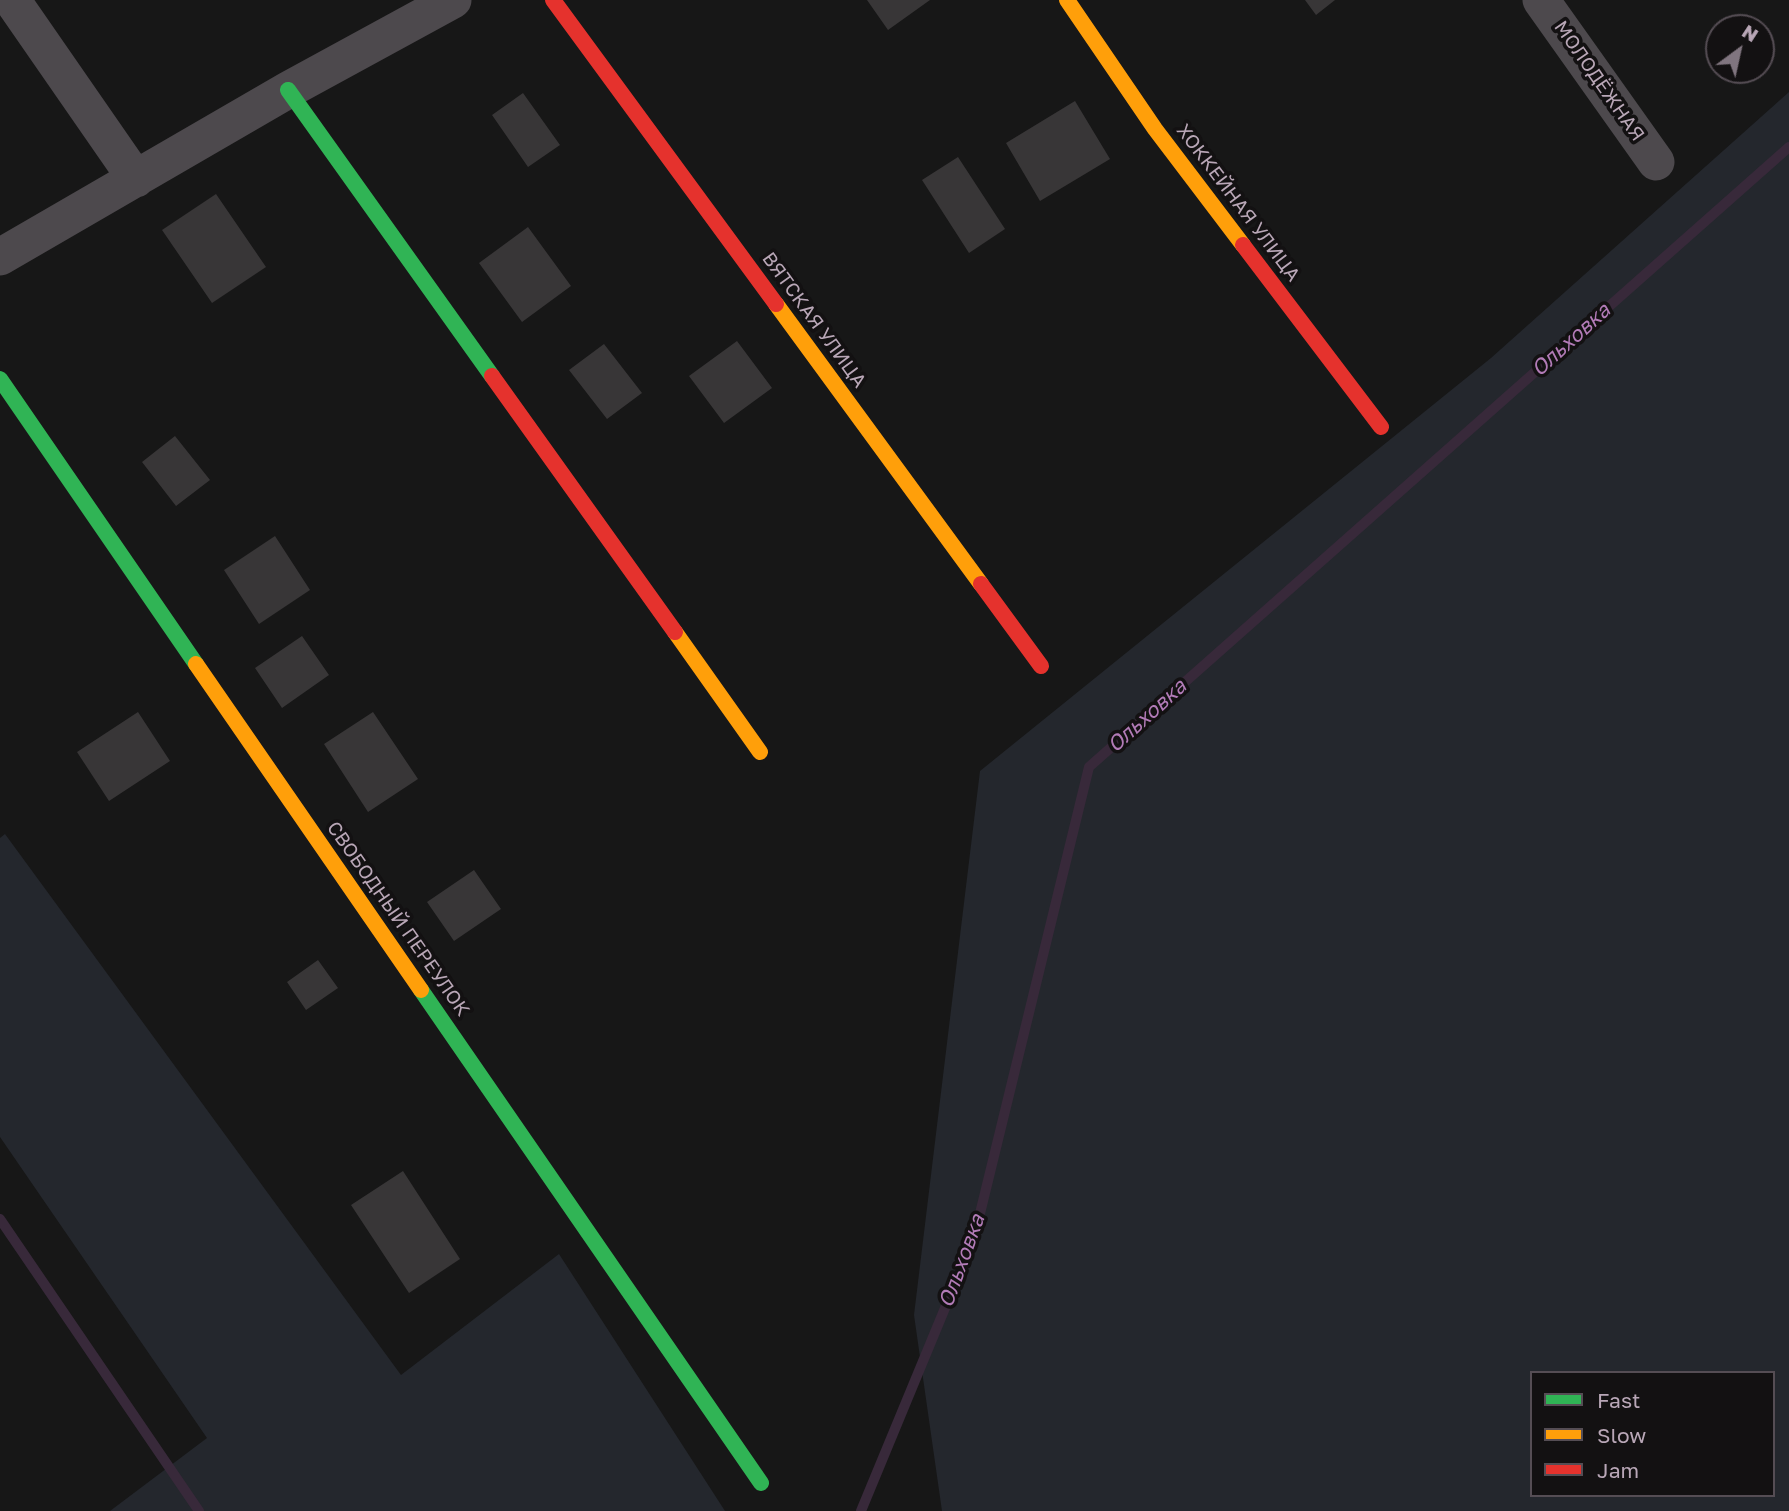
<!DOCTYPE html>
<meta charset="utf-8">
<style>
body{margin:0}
#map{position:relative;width:1789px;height:1511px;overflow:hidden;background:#171717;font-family:"Golos Text",sans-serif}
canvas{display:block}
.legend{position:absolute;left:1530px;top:1371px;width:245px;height:126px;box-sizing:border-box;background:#131112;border:2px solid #554d54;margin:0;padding:9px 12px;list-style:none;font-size:21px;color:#b9a7b7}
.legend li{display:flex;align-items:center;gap:14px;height:35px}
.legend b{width:35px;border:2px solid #554d54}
.north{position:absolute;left:1705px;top:14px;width:70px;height:70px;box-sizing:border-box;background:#131112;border:2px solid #554d54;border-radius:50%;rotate:33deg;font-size:19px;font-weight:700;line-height:28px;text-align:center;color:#b9a7b7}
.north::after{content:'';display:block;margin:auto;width:24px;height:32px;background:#80757f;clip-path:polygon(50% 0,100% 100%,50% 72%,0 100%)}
</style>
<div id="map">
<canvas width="1789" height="1511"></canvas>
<ul class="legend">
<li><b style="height:9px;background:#30b455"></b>Fast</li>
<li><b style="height:9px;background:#ff9f0a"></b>Slow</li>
<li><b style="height:9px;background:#e5322d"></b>Jam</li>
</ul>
<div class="north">N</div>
</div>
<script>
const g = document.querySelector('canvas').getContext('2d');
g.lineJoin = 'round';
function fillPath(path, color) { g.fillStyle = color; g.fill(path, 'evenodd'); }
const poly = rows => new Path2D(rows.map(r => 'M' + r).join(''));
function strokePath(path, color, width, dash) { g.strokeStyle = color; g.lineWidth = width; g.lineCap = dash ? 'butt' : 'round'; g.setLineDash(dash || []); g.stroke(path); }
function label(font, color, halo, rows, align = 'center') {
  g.font = font + ' "Golos Text",sans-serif'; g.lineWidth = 7; g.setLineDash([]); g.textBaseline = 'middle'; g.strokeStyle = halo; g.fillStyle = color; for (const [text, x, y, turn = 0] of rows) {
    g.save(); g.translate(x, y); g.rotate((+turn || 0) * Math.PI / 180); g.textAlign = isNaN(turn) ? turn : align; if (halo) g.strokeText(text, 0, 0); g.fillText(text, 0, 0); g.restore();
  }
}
const green = poly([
 [1789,92,1789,1511,942,1511,914,1315,980,771,1491,358],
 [1532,1373,1773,1373,1773,1495,1532,1495],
 [5,834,401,1375,559,1254,725,1511,110,1511,207,1438,0,1137,0,838]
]);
const stream = poly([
 [0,1219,199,1511],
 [861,1511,974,1238,1089,767,1789,147]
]);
const building = poly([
 [867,0,930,0,888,30],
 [1305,0,1335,0,1316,15],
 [523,93,560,145,528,167,492,115],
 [1075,101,1110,159,1040,201,1006,143],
 [958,157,1005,229,969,253,922,180],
 [216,194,266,267,212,303,162,230],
 [528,227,571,286,522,322,479,263],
 [737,341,772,388,724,423,689,376],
 [604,344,642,393,607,419,569,370],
 [175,436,210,480,176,506,142,462],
 [275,536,310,590,259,624,224,570],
 [302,636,329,675,282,708,255,668],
 [138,712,170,761,109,801,77,752],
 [373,712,418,779,368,812,324,744],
 [474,870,501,909,454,941,427,902],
 [318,960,338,988,306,1010,287,982],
 [403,1171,460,1259,409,1293,351,1205]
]);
const street = poly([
 [12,0,136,179],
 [1541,0,1656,162],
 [0,257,288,90,453,0]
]);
const fast = poly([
 [288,90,492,376],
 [0,379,196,664],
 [421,990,761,1483]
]);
const slow = poly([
 [1067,0,1155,129,1243,245],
 [776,304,981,584],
 [675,632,760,752],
 [196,664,421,990]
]);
const jam = poly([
 [553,0,776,304],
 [1243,245,1381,427],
 [492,376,675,632],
 [981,584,1041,666]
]);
const streetNames = [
 ["МОЛОДЁЖНАЯ",1599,81,55],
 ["ХОККЕЙНАЯ УЛИЦА",1238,203,53],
 ["ВЯТСКАЯ УЛИЦА",814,320,54],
 ["СВОБОДНЫЙ ПЕРЕУЛОК",398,919,55]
];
const waterNames = [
 ["Ольховка",1571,340,-42],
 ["Ольховка",1147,716,-42],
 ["Ольховка",962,1261,-70]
];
fillPath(green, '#24272d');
strokePath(stream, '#38293a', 10);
fillPath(building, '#383637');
strokePath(street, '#4d494d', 37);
strokePath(fast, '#30b455', 16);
strokePath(slow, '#ff9f0a', 16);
strokePath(jam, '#e5322d', 16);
label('19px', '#b9a7b7', '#131112', streetNames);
label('italic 21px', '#b27bb7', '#131112', waterNames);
</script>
